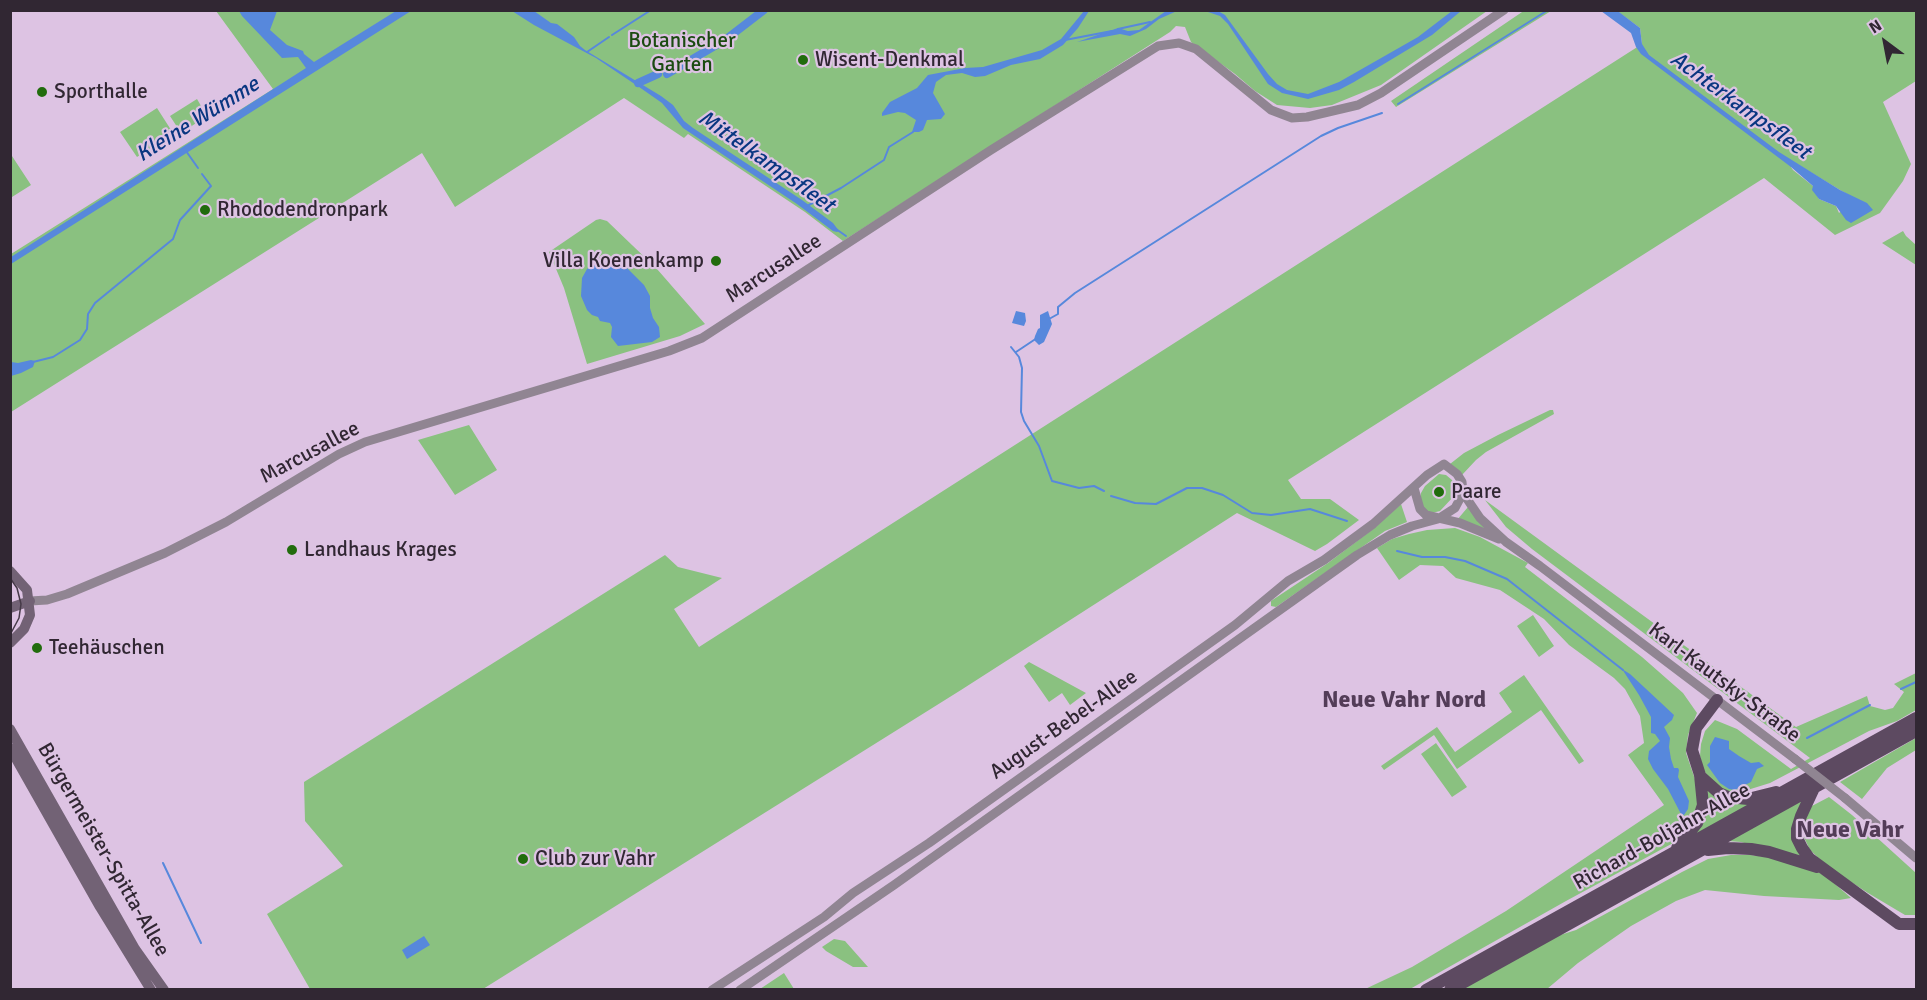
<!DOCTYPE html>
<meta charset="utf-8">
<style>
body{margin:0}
#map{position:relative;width:1927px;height:1000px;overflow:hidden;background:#ddc3e3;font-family:Signika,sans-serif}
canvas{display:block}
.frame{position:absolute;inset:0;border:12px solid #312733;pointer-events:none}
.north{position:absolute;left:1855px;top:12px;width:60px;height:60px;-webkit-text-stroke:4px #ddc3e3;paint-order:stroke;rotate:328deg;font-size:16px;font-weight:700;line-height:24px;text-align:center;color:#312733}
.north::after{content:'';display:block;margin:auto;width:21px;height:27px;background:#312733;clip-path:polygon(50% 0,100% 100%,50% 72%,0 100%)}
</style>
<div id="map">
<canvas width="1927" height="1000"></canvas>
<div class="frame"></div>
<div class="north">N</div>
</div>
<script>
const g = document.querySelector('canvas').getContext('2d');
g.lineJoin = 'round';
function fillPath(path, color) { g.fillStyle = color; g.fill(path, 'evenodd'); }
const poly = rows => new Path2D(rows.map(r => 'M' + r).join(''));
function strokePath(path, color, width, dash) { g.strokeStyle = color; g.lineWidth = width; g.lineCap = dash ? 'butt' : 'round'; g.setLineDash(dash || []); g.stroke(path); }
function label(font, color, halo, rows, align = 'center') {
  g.font = font + ' Signika,sans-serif'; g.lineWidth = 4.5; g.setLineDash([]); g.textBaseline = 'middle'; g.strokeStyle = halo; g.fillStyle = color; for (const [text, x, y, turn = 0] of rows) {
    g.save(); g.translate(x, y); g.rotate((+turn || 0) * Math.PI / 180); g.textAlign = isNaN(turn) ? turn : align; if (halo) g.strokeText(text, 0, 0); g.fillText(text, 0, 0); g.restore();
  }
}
const green = poly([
 [1525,10,1551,11,1396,107,1391,101],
 [216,11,1487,11,1381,85,1332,105,1310,108,1277,105,1255,91,1235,74,1191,42,1185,27,1176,26,1170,32,843,241,805,212,688,134,684,138,624,98,455,207,422,153,11,412,11,254,273,89],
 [1617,11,1916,11,1916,81,1883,102,1911,164,1903,181,1880,213,1835,235,1764,178,1288,480,1301,499,1330,499,1359,520,1327,544,1315,551,1237,513,961,690,483,989,310,989,267,914,343,866,305,821,304,782,665,555,678,567,722,578,674,609,699,647,1642,44,1640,28],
 [1792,161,1840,190,1854,198,1839,213,1836,206,1819,199,1813,186,1793,170,1791,167],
 [197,99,207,116,181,133,170,116],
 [157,108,173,133,137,157,120,132],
 [12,156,31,185,12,197,10,157],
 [600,219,607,221,657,269,705,324,680,336,587,364,564,288,549,252,596,220],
 [1903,231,1906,236,1916,245,1916,265,1882,243],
 [1550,410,1553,410,1554,414,1486,452,1476,460,1462,475,1450,464,1464,453,1498,435],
 [469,425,497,470,455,495,418,440],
 [1439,474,1446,475,1452,480,1455,488,1454,496,1440,511,1432,513,1426,512,1420,501,1421,493,1425,486],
 [1485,500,1796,727,1867,696,1870,706,1885,710,1893,708,1904,692,1894,684,1916,673,1916,710,1897,721,1869,731,1770,783,1741,792,1725,792,1708,778,1703,768,1700,756,1701,744,1705,731,1715,720,1737,729,1791,769,1810,758,1532,549,1506,527],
 [1401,504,1407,522,1385,531,1276,607,1271,606,1271,601,1328,563,1373,529],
 [1468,507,1490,531,1457,520],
 [1455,528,1480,537,1528,563,1525,567,1642,657,1683,693,1697,713,1688,735,1686,753,1699,791,1699,813,1675,842,1566,901,1410,989,1363,990,1412,967,1506,911,1664,805,1628,755,1644,743,1640,716,1625,689,1614,678,1569,645,1544,619,1500,590,1456,578,1443,566,1420,565,1399,580,1377,548,1392,539,1409,534,1427,530],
 [1533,615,1554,646,1539,657,1517,626],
 [1029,662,1086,693,1070,705,1062,693,1049,702,1024,666],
 [1524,675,1584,761,1579,764,1541,710,1457,769,1434,735,1384,770,1381,766,1437,727,1455,752,1512,712,1499,693],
 [1916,738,1916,750,1887,768,1862,799,1840,782],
 [1436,743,1467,787,1452,797,1421,754],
 [1702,783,1755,802,1693,838],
 [1829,797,1852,815,1916,873,1916,915,1905,915,1868,893,1828,867,1810,850,1800,829,1810,807],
 [1802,799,1802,856,1768,850,1741,842,1728,841],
 [1731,855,1750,855,1785,859,1811,868,1827,877,1851,898,1839,900,1764,896,1705,890,1676,901,1631,926,1578,963,1547,989,1459,990,1554,937,1576,930,1682,872,1708,859],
 [834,939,845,941,868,967,853,967,826,951,822,947],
 [784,973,794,989,760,989]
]);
const water = poly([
 [239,11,277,11,270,30,287,45,303,51,304,54,314,62,396,11,411,11,11,264,11,257,306,68,298,57,282,58,242,16],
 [512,11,534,11,551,23,557,24,574,37,580,46,585,50,661,96,673,105,684,121,693,128,802,200,833,223,839,231,837,232,833,231,797,204,683,128,662,103,642,89,596,58,534,25],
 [1084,11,1089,11,1078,28,1063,45,1040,59,1011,65,985,76,975,77,962,73,946,75,936,82,933,93,945,114,941,119,927,120,923,130,919,132,912,132,916,120,905,113,898,112,882,116,882,113,890,102,917,88,928,75,965,68,983,67,1042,50,1061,39],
 [1166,11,1177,11,1159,19,1146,29,1130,36,1120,34,1077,42,1118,28,1128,31,1139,30],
 [1205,11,1218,11,1225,15,1268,74,1277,84,1287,90,1308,94,1339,82,1418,37,1452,11,1461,11,1432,35,1354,82,1339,90,1308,99,1282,93,1268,84,1228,24,1220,16],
 [1601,11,1619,12,1640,28,1642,44,1649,55,1779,152,1840,190,1867,203,1873,210,1851,223,1846,220,1836,206,1819,199,1812,190,1813,186,1791,167,1641,54,1636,47,1631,33],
 [603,257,613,259,626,267,644,285,650,296,650,308,653,318,659,327,660,337,652,342,618,346,611,337,612,327,610,323,600,321,598,317,592,315,587,310,581,296,582,278,587,269],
 [1016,311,1025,313,1026,321,1024,326,1012,323],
 [1048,311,1052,324,1044,342,1039,345,1034,340,1035,336,1038,329,1040,328,1040,315],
 [31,360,35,361,33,367,21,373,11,376,11,362,18,363],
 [1622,669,1630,674,1674,715,1672,720,1664,727,1670,738,1669,747,1671,759,1674,768,1678,768,1679,770,1678,777,1689,801,1688,809,1684,815,1681,814,1668,789,1653,769,1648,759,1649,751,1660,741,1655,734,1651,733,1651,717,1639,695],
 [1715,737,1729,741,1729,749,1739,756,1751,763,1759,762,1764,766,1757,769,1751,782,1735,790,1729,789,1720,783,1707,765,1710,762,1710,746],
 [424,936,430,945,407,959,402,950]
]);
const stream = poly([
 [1118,29,1150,22],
 [612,35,651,10],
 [1065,40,1112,31],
 [587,52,609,37],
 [1398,104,1548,10],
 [186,151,198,168],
 [807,206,841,188,884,160,889,147,913,132],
 [836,229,846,236],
 [1049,319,1058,314,1058,307,1075,293,1321,136,1338,128,1382,113],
 [1011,347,1019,357,1022,368,1021,412,1024,421,1039,446,1052,481,1079,488,1094,486,1104,491],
 [1016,352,1037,338],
 [33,362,53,357,80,340,87,329,88,314,95,303,173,239,180,220,211,186,202,174],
 [1111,496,1135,503,1156,504,1187,488,1202,488,1223,495,1252,513,1271,515,1310,509,1347,521],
 [1397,551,1422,557,1445,557,1465,561,1507,579,1623,670],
 [1901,689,1916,682],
 [1807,738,1870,705],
 [163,863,201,943]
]);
const canal = poly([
 [667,74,725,40,764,10],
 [638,83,658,74]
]);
const tertiary = poly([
 [1414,488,1420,509,1426,515,1460,523,1499,539],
 [30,601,47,600,67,594,165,553,226,522,339,454,365,442,669,351,702,338,991,150,1158,46,1179,43,1196,49,1271,110,1292,118,1307,117,1358,105,1381,93,1504,10],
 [1845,798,1916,858],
 [712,990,824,917,853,893,929,843,1235,625,1288,581,1324,560,1373,524,1427,475,1444,464,1457,474,1462,482,1463,493,1480,518,1506,542,1540,566,1795,759],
 [740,990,894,885,1357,555,1390,535,1412,526,1438,519,1455,508,1463,493]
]);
const secondary = poly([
 [10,571,27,590,30,615,24,629,10,643],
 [10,608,30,601],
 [10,729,135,949,164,990],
 [10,748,100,907,151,990]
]);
const primary = poly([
 [1700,776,1719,793,1728,797,1748,799,1776,792],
 [1814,788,1801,816,1797,829,1797,838,1802,848,1809,858,1899,924,1916,924],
 [1677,848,1697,823,1703,805,1700,775,1692,750,1696,728,1717,700],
 [1708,850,1728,848,1751,849,1769,852,1817,867],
 [1426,990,1916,718],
 [1450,990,1916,731]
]);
const tram = poly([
 [10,578,17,588,21,604,19,618,10,635]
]);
const tertiaryBridge = poly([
 [1795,759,1845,798]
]);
const markers = [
 [803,60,6,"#216c0d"],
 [42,92,6,"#216c0d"],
 [205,210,6,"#216c0d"],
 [716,261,6,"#216c0d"],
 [1439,492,6,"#216c0d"],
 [292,550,6,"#216c0d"],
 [37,648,6,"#216c0d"],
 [523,859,6,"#216c0d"]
];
const parkNames = [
 ["Botanischer",682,41],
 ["Garten",682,65]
];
const poiNames = [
 ["Wisent-Denkmal",815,60],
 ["Sporthalle",54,92],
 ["Rhododendronpark",217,210],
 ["Villa Koenenkamp",704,261,"right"],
 ["Paare",1451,492],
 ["Landhaus Krages",304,550],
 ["Teehäuschen",49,648],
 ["Club zur Vahr",535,859]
];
const streetNames = [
 ["Marcusallee",774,269,-33],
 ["Marcusallee",310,453,-28],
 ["Karl-Kautsky-Straße",1724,683,37],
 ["August-Bebel-Allee",1064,725,-35],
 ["Richard-Boljahn-Allee",1662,837,-29],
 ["Bürgermeister-Spitta-Allee",103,850,60]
];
const waterNames = [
 ["Achterkampsfleet",1740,106,36],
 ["Kleine Wümme",198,120,-32],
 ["Mittelkampsfleet",766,162,35]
];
const quarterNames = [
 ["Neue Vahr Nord",1404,701],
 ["Neue Vahr",1850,831]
];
fillPath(green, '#8ac180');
fillPath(water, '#5788dc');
strokePath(stream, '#5788dc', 2);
strokePath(canal, '#5788dc', 8);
strokePath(tertiary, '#908592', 9);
strokePath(secondary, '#726275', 10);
strokePath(primary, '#5d4a61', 12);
strokePath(tram, '#463a48', 1.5);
strokePath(tertiaryBridge, '#908592', 9);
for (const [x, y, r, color] of markers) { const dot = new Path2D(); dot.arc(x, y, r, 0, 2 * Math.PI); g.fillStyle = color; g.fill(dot); strokePath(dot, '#ddc3e3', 2); }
label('21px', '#1b4b11', '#ddc3e3', parkNames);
label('21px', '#312733', '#ddc3e3', poiNames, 'left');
label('21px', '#312733', '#ddc3e3', streetNames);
label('italic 22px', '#093681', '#ddc3e3', waterNames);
label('bold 24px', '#533d58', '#ddc3e3', quarterNames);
</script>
